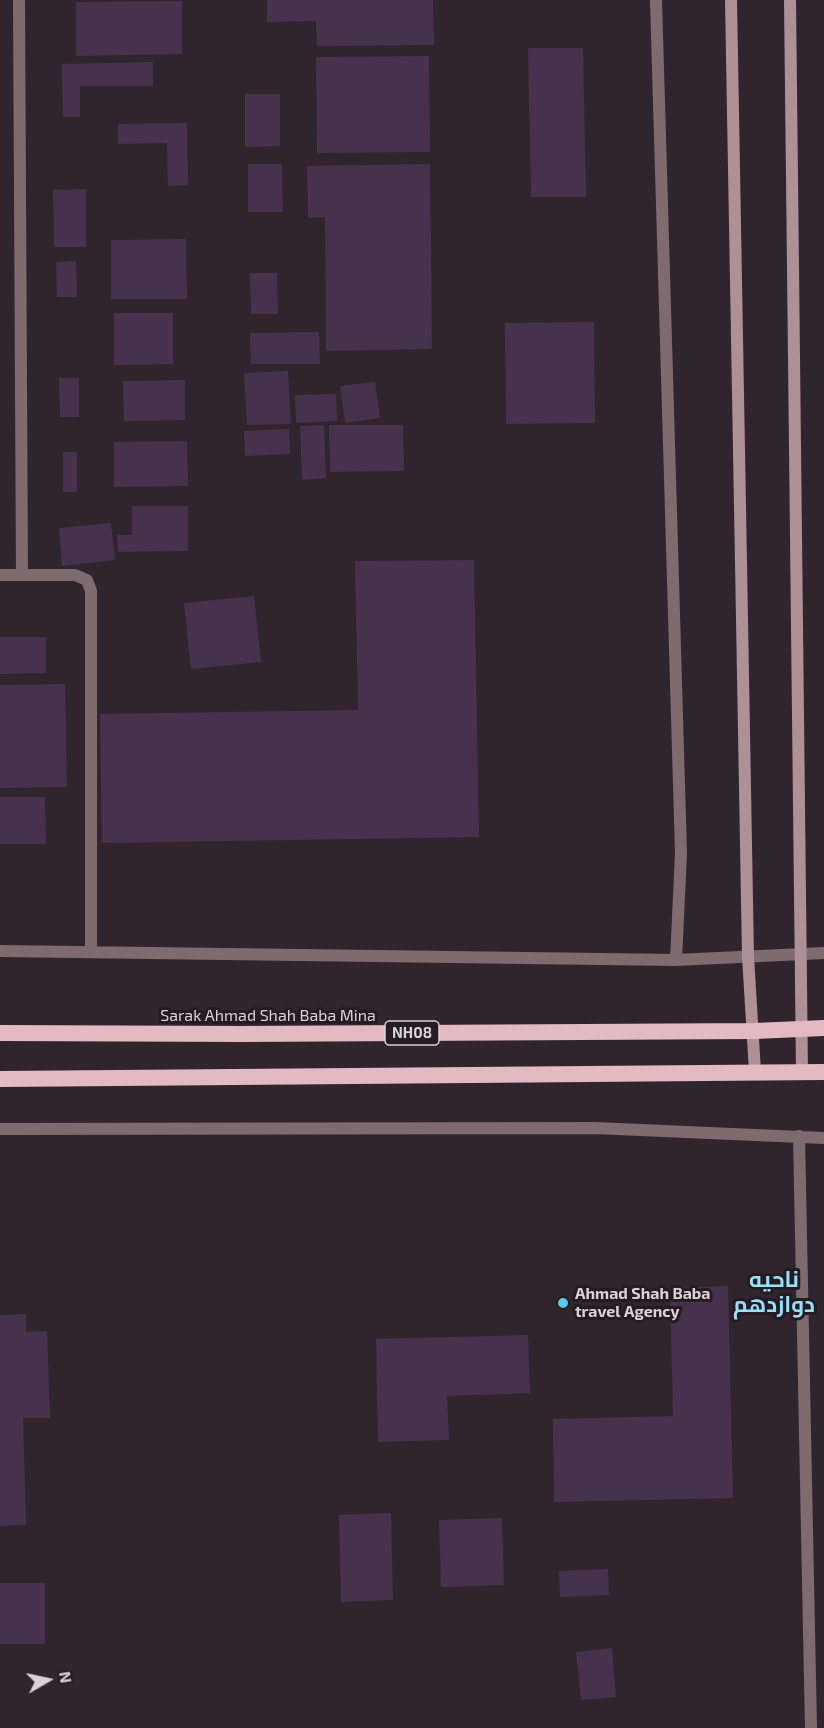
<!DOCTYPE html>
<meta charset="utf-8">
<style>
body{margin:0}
#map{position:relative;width:824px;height:1728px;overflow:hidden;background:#31252d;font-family:"Exo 2",sans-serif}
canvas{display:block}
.north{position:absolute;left:18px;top:1650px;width:60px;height:60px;-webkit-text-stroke:4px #271b23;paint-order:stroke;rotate:81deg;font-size:16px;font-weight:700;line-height:24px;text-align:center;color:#dad2d7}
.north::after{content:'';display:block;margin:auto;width:21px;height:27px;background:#dad2d7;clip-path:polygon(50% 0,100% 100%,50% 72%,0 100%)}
</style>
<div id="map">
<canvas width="824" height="1728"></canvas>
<div class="north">N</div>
</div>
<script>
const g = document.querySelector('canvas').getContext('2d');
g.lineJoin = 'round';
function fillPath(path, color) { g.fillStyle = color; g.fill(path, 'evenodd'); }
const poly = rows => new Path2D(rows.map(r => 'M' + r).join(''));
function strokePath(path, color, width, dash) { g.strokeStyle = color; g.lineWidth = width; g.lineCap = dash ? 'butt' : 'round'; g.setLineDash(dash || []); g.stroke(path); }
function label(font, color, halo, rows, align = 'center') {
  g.font = font + ' "Exo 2",Cairo,sans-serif'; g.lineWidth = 6; g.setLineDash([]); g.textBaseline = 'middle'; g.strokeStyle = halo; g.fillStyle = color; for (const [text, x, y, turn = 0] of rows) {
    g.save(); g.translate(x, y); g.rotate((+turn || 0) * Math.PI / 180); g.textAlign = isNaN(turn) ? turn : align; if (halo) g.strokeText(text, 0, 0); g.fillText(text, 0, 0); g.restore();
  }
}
const building = poly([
 [267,0,433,0,434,45,317,46,316,21,267,22],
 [182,1,182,54,76,56,76,2],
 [528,48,583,48,586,197,531,197],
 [429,56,430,152,317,153,316,57],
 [153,62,153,86,80,86,80,117,63,117,62,64],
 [245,94,280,94,280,146,245,147],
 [187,123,188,185,168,186,167,143,118,144,118,124],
 [248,164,282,164,283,212,248,212],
 [430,164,432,349,326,351,325,217,308,218,307,166],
 [86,189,86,247,54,247,53,190],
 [186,239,187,299,111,299,111,240],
 [76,261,77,297,57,297,56,262],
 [250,273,277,273,278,314,251,314],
 [114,313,173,313,173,364,114,365],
 [594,322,595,423,506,424,505,323],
 [319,332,320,364,251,364,250,333],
 [288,371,291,424,247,425,244,373],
 [59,378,79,378,79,417,60,417],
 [185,380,185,420,124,421,123,381],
 [375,382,380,418,345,423,340,386],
 [336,394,337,421,296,423,295,395],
 [324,425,326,478,302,480,300,426],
 [329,425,403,425,404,471,330,472],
 [289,429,290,454,245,456,244,431],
 [187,441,188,486,114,487,114,442],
 [63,452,77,452,77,492,63,492],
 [132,506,188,506,188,551,118,552,117,535,132,535],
 [111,523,115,560,62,566,59,528],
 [474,560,479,837,102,843,100,714,358,710,355,561],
 [254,596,261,662,191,669,184,603],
 [0,637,46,637,46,673,0,674],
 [65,684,67,787,0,788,0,685],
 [0,797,45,797,46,844,0,844],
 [728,1286,733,1498,554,1502,553,1419,673,1416,670,1288],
 [26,1314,26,1332,47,1331,50,1418,23,1418,26,1525,0,1526,0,1315],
 [528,1335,530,1393,447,1396,449,1440,378,1442,376,1339],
 [391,1513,393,1600,341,1602,339,1515],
 [502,1518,504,1585,441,1587,439,1520],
 [608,1569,609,1595,560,1597,559,1571],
 [0,1583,45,1583,45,1644,0,1644],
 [612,1648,616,1697,581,1700,576,1652]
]);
const minor = poly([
 [19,0,22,575,75,575,87,580,91,591,91,952],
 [656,0,681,853,676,960],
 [0,575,22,575],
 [0,951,676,960,824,953],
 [0,1129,595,1128,824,1138],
 [799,1136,811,1728]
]);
const secondary = poly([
 [731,0,748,956,755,1072],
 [790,0,802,1072]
]);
const trunk = poly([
 [0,1033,242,1034,754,1031,824,1028],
 [0,1079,824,1072]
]);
const markers = [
 [563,1303,6,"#5ac8e6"]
];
const shields = [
 [412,1033,54]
];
const shieldNames = [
 ["NH08",412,1033]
];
const streetNames = [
 ["Sarak Ahmad Shah Baba Mina",268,1016]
];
const poiNames = [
 ["Ahmad Shah Baba",575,1294],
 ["travel Agency",575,1312]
];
const districtNames = [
 ["ناحیه",774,1280],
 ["دوازدهم",774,1305]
];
fillPath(building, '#46324d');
strokePath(minor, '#7e6b6f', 12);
strokePath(secondary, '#ae9196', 12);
strokePath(trunk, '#e4bac2', 16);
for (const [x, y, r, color] of markers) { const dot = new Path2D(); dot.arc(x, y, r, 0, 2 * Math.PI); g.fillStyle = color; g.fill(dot); strokePath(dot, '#271b23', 2); }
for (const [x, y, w] of shields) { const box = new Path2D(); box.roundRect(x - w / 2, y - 12, w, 24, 4.5); g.fillStyle = '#271b23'; g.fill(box); strokePath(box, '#dad2d7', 1.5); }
label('bold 15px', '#dad2d7', null, shieldNames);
label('16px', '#dad2d7', '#271b23', streetNames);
label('bold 16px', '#dad2d7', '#271b23', poiNames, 'left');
label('bold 22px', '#96e1f7', '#271b23', districtNames);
</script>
